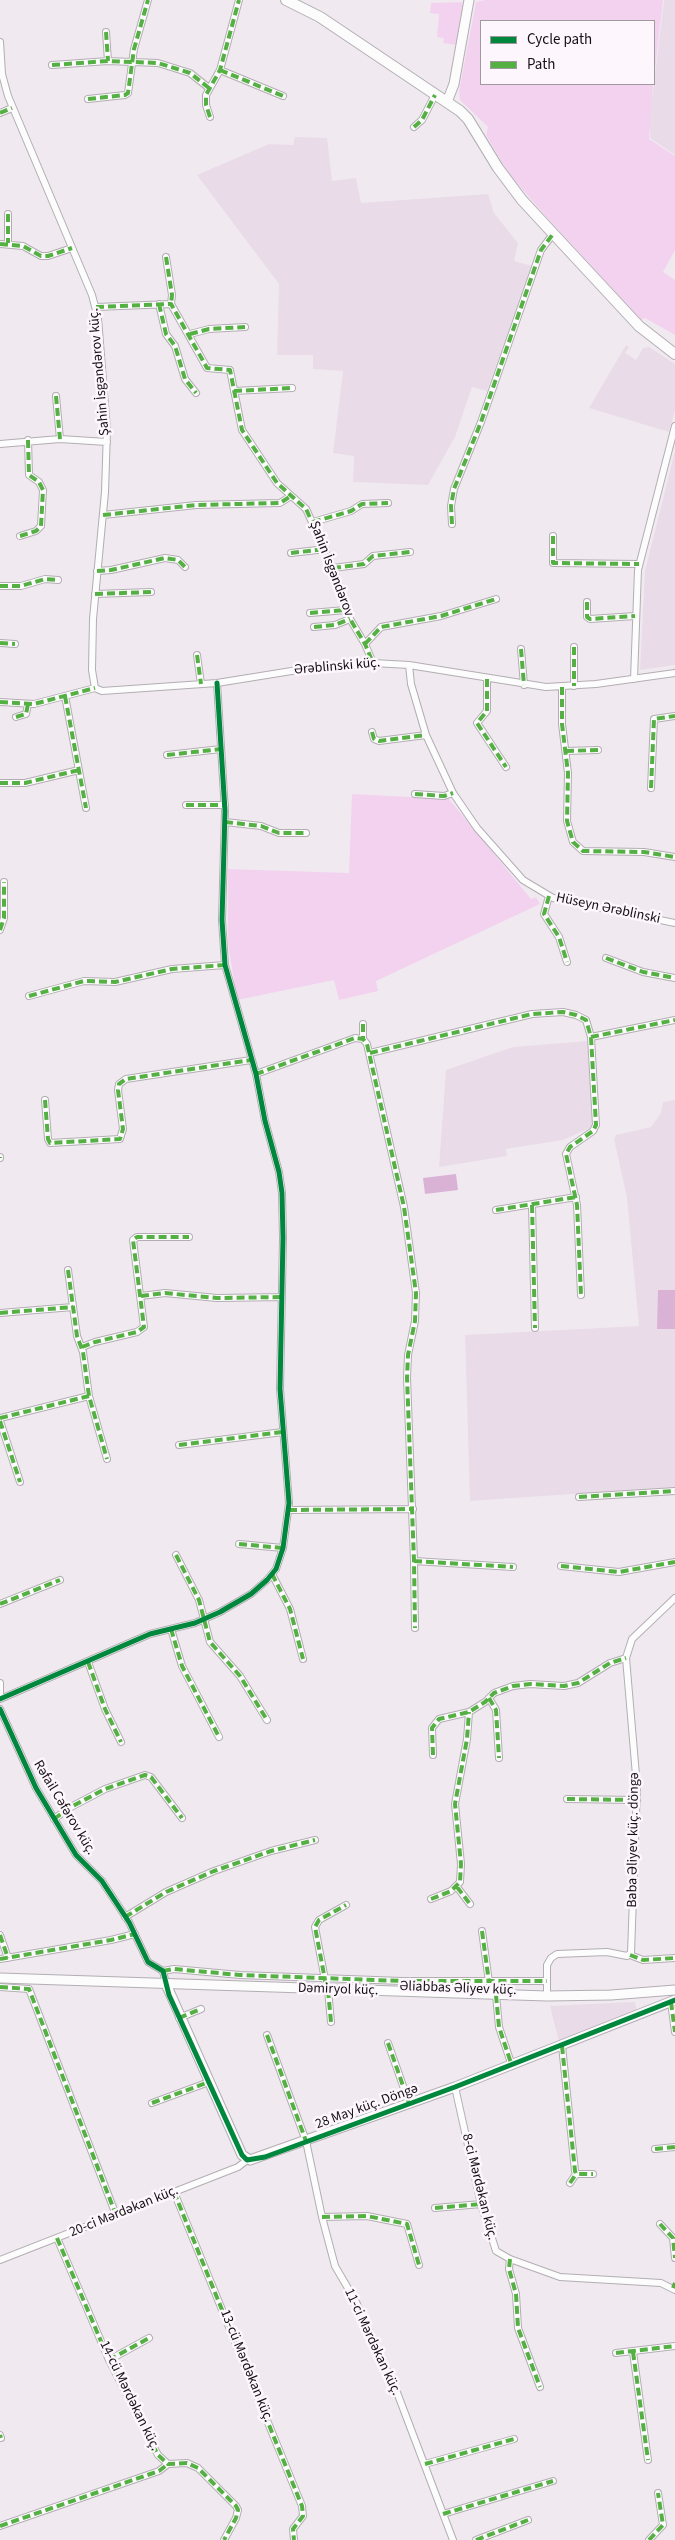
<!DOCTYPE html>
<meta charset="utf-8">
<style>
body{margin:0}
#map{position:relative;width:675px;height:2540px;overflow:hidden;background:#f0eaf0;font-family:"Source Sans 3",sans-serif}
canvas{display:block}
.legend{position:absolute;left:480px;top:20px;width:175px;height:65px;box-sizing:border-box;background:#fef6fd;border:1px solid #a09a9f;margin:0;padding:6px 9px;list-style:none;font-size:15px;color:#130f12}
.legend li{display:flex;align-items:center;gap:10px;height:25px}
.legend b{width:25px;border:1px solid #a09a9f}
</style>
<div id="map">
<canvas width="675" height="2540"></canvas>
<ul class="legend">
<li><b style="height:6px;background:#00873e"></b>Cycle path</li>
<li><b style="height:6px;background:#55b044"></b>Path</li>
</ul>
</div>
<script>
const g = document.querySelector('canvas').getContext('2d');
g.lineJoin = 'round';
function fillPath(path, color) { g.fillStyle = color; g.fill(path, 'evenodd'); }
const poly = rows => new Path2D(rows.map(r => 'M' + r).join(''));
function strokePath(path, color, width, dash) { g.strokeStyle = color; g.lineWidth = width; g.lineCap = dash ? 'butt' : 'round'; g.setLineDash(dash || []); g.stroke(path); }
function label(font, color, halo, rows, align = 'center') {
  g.font = font + ' "Source Sans 3",sans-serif'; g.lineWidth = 5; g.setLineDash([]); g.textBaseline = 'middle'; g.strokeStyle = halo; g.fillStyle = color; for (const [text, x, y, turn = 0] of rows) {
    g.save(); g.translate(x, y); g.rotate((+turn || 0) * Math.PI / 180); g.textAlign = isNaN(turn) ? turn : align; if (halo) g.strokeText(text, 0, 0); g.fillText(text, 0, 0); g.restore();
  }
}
const built = poly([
 [664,0,675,0,675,155,650,138,650,116],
 [295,137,327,138,332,181,356,178,361,203,488,194,494,213,518,243,514,261,532,266,487,391,472,387,455,437,428,485,353,482,354,456,333,453,343,371,313,369,313,355,277,355,279,284,197,175,269,144,293,145],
 [626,345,629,347,625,353,636,360,643,348,649,347,675,364,675,410,669,432,589,408],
 [675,451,675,665,640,670,645,571],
 [587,1041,594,1119,592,1127,563,1140,506,1149,507,1156,439,1167,446,1070,513,1047],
 [675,1100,675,1487,470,1501,465,1335,639,1326,627,1198,614,1139,616,1135,651,1127,661,1113,663,1102],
 [635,2002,637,2013,559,2042,550,2006]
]);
const green = poly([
 [485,0,663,0,654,78,654,21,481,21,481,84,653,84,649,139,675,156,675,250,663,272,675,280,675,335,645,318,641,320,543,213,509,174,486,135,488,127,460,100,459,91,476,2],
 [461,2,464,7,457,45,443,43,444,38,437,37,439,14,430,13,431,3],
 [352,794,449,799,531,899,536,897,540,904,376,981,378,991,339,1000,334,980,237,1000,228,943,228,869,349,873]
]);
const water = poly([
 [456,1174,458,1190,425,1194,423,1178],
 [658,1290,675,1290,675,1329,657,1329]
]);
const street = poly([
 [106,32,108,61],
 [0,42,2,74,8,96,92,295,98,318,107,430,105,492,93,619,92,670,95,688],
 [52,65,108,61,158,63,190,73,209,88],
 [220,70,283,96],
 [88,99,125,95,128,93,134,49,148,0],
 [0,113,12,108],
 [210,117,206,105,206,95,220,70,239,0],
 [414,127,422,120,435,95],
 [8,214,8,243],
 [0,244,23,246,41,256,48,256,72,248],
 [166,257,172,295,171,304],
 [159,304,166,334,175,346,185,379,196,393],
 [96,307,171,304,207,368,230,370,242,430,277,483,306,509,333,568,350,619,365,644,373,663],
 [190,334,209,329,245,327],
 [234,391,292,388],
 [56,396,60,439],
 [0,444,60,439,107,442],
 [103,515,196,505,280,503,291,496],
 [313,522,351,511,362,504,388,503],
 [452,524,451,506,454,489,481,422,541,250,553,234],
 [20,536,36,531,41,526,43,490,39,482,29,475,28,440],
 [553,536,553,563,639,564],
 [291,553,326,549],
 [333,568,364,564,373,556,410,552],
 [97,571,111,570,165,558,178,560,185,567],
 [0,586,21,586,45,579,58,580],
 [95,594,151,592],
 [587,602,587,617,590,619,635,616],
 [310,613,346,610],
 [314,627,335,625,350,619],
 [0,643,15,644],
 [365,644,381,627,441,616,496,599],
 [574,647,574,686],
 [521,649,524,685],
 [197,655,201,684],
 [409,665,411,684,426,735,453,793,477,828,523,880,553,898,675,923],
 [487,679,487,711,477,723,506,767],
 [634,679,638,570,675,426],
 [562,687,562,724,568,773,567,821,573,842,583,851,644,852,675,857],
 [65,696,86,808],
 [0,702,34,704,95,688,102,691,217,683,304,669,373,663,409,665,546,687,596,684,675,673],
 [16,717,26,714,28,704],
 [372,732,374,739,379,741,426,735],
 [566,751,598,750],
 [167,755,221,749],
 [0,783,25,783,79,770],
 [651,788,654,719,675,716],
 [415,794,444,796,453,793],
 [186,805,225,805],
 [225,822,261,826,279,833,306,833],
 [549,896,544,914,559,937,567,962],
 [0,930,4,918,4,882],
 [606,958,643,972,675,978],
 [29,996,84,981,115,982,172,969,225,965],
 [363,1024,363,1039],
 [591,1037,675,1020],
 [370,1053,532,1014,563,1012,576,1015,586,1020,591,1037,596,1125,593,1131,570,1147,566,1154,577,1205,581,1295],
 [256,1074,355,1038,363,1039,367,1044,404,1207,416,1293,415,1321,408,1355,407,1378,414,1561,415,1628],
 [45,1100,48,1139,50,1143,120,1139,123,1129,118,1090,119,1084,126,1079,251,1060],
 [0,1157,0,1158],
 [532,1205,535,1328],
 [496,1210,576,1197],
 [68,1270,77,1336,83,1352,89,1396,107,1459],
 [141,1296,165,1293,217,1298,282,1297],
 [0,1313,73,1307],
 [82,1347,95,1342,137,1332,144,1327,133,1240,137,1237,189,1237],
 [0,1418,89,1396],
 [0,1421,20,1482],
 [179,1445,283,1432],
 [579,1497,675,1491],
 [289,1510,413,1509],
 [239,1544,283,1548],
 [176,1555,199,1600,210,1642,240,1676,267,1720],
 [414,1561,513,1567],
 [561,1566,619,1572,675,1562],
 [272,1574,290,1609,303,1659],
 [0,1604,60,1580],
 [171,1629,182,1666,219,1737],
 [88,1662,105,1709,121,1742],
 [0,1683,0,1698],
 [489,1698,496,1710,499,1758],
 [0,1699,150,1634,195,1623,220,1612,251,1594,267,1580,276,1569,283,1548,289,1503,280,1389,283,1238,282,1193,279,1172,265,1121,256,1074,225,965,222,920,225,811,217,683],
 [0,1709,36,1788,76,1855,102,1881,129,1922,148,1962,163,1971,166,1984],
 [433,1755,432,1728,439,1719,469,1712,485,1702,494,1693,513,1686,530,1684,564,1686,578,1683,610,1663,626,1658],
 [567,1799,637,1800],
 [54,1819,69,1808,105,1789,145,1775,151,1777,182,1818],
 [457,1887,470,1904],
 [431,1899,451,1891,460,1882,461,1864,455,1804,467,1739,469,1712],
 [125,1917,166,1892,214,1871,271,1851,315,1840],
 [482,1931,489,1982],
 [0,1935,8,1958],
 [630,1955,643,1960,675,1958],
 [0,1959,111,1940,135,1934],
 [163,1971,174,1969,240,1975,402,1981,547,1981],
 [326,1985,315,1927,319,1920,346,1905],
 [0,1987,29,1989,116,2215],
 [328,1990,331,2022],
 [547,1992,547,1965,551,1958,557,1954,607,1952,627,1956,631,1953,637,1787,626,1658,632,1639,675,1598],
 [496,1995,499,2027,512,2066],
 [671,2002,675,2032],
 [179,2018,201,2009],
 [267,2035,306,2141,322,2217,335,2266,356,2302,398,2395,453,2540],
 [388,2043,409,2103],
 [562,2046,575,2171,576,2174,593,2174],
 [455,2087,481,2204,496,2251,510,2259,560,2277,661,2283,675,2290],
 [152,2103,209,2082],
 [655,2149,675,2147],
 [570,2183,576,2174],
 [174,2192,302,2506,303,2516,293,2529,294,2540],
 [435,2208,481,2204],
 [322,2217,367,2216,407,2224,419,2265],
 [660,2224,673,2238,675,2258],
 [57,2238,109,2360,158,2455,168,2464,187,2463,198,2468,236,2506,238,2510,236,2518,224,2540],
 [510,2259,509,2269,516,2294,518,2328,540,2387],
 [0,2260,238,2167,247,2160],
 [633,2352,648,2460],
 [616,2353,675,2346],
 [109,2360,149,2338],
 [0,2435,1,2438],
 [425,2464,514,2439],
 [443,2514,553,2481],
 [0,2526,159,2471,168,2464],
 [476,2540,528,2520],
 [649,2540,663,2525,658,2493]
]);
const secondary = poly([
 [447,102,454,84,469,0],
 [0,1978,547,1996,611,1995,675,1990],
 [166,1984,242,2155,250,2160,455,2087,675,2000]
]);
const primary = poly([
 [286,0,320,17,460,111,468,119,498,168,522,200,639,326,675,354]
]);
const quiet = poly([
 [106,32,108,61],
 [52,65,108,61,158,63,190,73,209,88],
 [220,70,283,96],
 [88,99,125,95,128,93,134,49,148,0],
 [0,113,12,108],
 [210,117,206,105,206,95,220,70,239,0],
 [414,127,422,120,435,95],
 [8,214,8,243],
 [0,244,23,246,41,256,48,256,72,248],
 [166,257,172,295,171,304],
 [159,304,166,334,175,346,185,379,196,393],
 [96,307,171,304,207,368,230,370,242,430,277,483,306,509,333,568,350,619,365,644,373,663],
 [190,334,209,329,245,327],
 [234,391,292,388],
 [56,396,60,439],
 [103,515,196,505,280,503,291,496],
 [313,522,351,511,362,504,388,503],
 [452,524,451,506,454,489,481,422,541,250,553,234],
 [20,536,36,531,41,526,43,490,39,482,29,475,28,440],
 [553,536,553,563,639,564],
 [291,553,326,549],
 [333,568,364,564,373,556,410,552],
 [97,571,111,570,165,558,178,560,185,567],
 [0,586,21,586,45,579,58,580],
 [95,594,151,592],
 [587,602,587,617,590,619,635,616],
 [310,613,346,610],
 [314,627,335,625,350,619],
 [0,643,15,644],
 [365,644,381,627,441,616,496,599],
 [574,647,574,686],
 [521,649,524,685],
 [197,655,201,684],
 [487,679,487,711,477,723,506,767],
 [562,687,562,724,568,773,567,821,573,842,583,851,644,852,675,857],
 [65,696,86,808],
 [0,702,34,704,95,688],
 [16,717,26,714,28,704],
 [372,732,374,739,379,741,426,735],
 [566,751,598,750],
 [167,755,221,749],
 [0,783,25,783,79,770],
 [651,788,654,719,675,716],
 [415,794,444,796,453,793],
 [186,805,225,805],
 [225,822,261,826,279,833,306,833],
 [549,896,544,914,559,937,567,962],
 [0,930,4,918,4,882],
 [606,958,643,972,675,978],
 [29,996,84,981,115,982,172,969,225,965],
 [363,1024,363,1039],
 [591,1037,675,1020],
 [370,1053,532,1014,563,1012,576,1015,586,1020,591,1037,596,1125,593,1131,570,1147,566,1154,577,1205,581,1295],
 [256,1074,355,1038,363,1039,367,1044,404,1207,416,1293,415,1321,408,1355,407,1378,414,1561,415,1628],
 [45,1100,48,1139,50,1143,120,1139,123,1129,118,1090,119,1084,126,1079,251,1060],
 [0,1157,0,1158],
 [532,1205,535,1328],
 [496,1210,576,1197],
 [68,1270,77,1336,83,1352,89,1396,107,1459],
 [141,1296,165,1293,217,1298,282,1297],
 [0,1313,73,1307],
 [82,1347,95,1342,137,1332,144,1327,133,1240,137,1237,189,1237],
 [0,1418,89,1396],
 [0,1421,20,1482],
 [179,1445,283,1432],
 [579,1497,675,1491],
 [289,1510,413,1509],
 [239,1544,283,1548],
 [176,1555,199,1600,210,1642,240,1676,267,1720],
 [414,1561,513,1567],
 [561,1566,619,1572,675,1562],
 [272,1574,290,1609,303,1659],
 [0,1604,60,1580],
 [171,1629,182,1666,219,1737],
 [88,1662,105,1709,121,1742],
 [489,1698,496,1710,499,1758],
 [433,1755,432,1728,439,1719,469,1712,485,1702,494,1693,513,1686,530,1684,564,1686,578,1683,610,1663,626,1658],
 [567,1799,637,1800],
 [54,1819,69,1808,105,1789,145,1775,151,1777,182,1818],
 [457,1887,470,1904],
 [431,1899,451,1891,460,1882,461,1864,455,1804,467,1739,469,1712],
 [125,1917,166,1892,214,1871,271,1851,315,1840],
 [482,1931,489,1982],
 [0,1935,8,1958],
 [630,1955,643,1960,675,1958],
 [0,1959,111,1940,135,1934],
 [163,1971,174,1969,240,1975,402,1981,547,1981],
 [326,1985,315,1927,319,1920,346,1905],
 [0,1987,29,1989,116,2215],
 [328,1990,331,2022],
 [496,1995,499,2027,512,2066],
 [671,2002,675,2032],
 [179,2018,201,2009],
 [267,2035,306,2141],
 [388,2043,409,2103],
 [562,2046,575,2171,576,2174,593,2174],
 [152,2103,209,2082],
 [655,2149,675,2147],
 [570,2183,576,2174],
 [174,2192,302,2506,303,2516,293,2529,294,2540],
 [435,2208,481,2204],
 [322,2217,367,2216,407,2224,419,2265],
 [660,2224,673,2238,675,2258],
 [57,2238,109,2360,158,2455,168,2464,187,2463,198,2468,236,2506,238,2510,236,2518,224,2540],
 [510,2259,509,2269,516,2294,518,2328,540,2387],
 [673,2288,675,2283],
 [633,2352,648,2460],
 [616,2353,675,2346],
 [109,2360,149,2338],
 [0,2435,1,2438],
 [425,2464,514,2439],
 [443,2514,553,2481],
 [0,2526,159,2471,168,2464],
 [476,2540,528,2520],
 [649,2540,663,2525,658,2493]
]);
const cycleway = poly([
 [0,1699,150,1634,195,1623,220,1612,251,1594,267,1580,276,1569,283,1548,289,1503,280,1389,283,1238,282,1193,279,1172,265,1121,256,1074,225,965,222,920,225,811,217,683],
 [0,1709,36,1788,76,1855,102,1881,129,1922,148,1962,163,1971,169,1995,242,2155,247,2160,265,2157,455,2087,675,2000]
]);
const streetNames = [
 ["Şahin İsgəndərov küç.",100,372,-95],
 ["Şahin İsgəndərov",331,569,69],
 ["Ərəblinski küç.",337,667,-5],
 ["Hüseyn Ərəblinski",608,909,12],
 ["Rəfail Cəfərov küç.",64,1808,59],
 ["Baba Əliyev küç. döngə",634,1840,-89],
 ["Əliabbas Əliyev küç.",458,1989,2],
 ["Dəmiryol küç.",338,1990,2],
 ["28 May küç. Döngə",367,2107,-20],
 ["8-ci Mərdəkan küç.",479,2187,76],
 ["20-ci Mərdəkan küç.",124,2212,-22],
 ["11-ci Mərdəkan küç.",372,2342,65],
 ["13-cü Mərdəkan küç.",246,2366,68],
 ["14-cü Mərdəkan küç.",129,2396,64]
];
fillPath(built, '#e9dce8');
fillPath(green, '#f3d2f0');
fillPath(water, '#dab2d6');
strokePath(street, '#b2aeb2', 8);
strokePath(secondary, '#b2aeb2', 11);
strokePath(primary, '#b2aeb2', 12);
strokePath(street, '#fdfcfd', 6);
strokePath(secondary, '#fdfcfd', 9);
strokePath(primary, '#fdfcfd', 10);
strokePath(quiet, '#55b044', 4, [8, 4]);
strokePath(cycleway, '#00873e', 5);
label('14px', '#130f12', '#fef6fd', streetNames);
</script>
